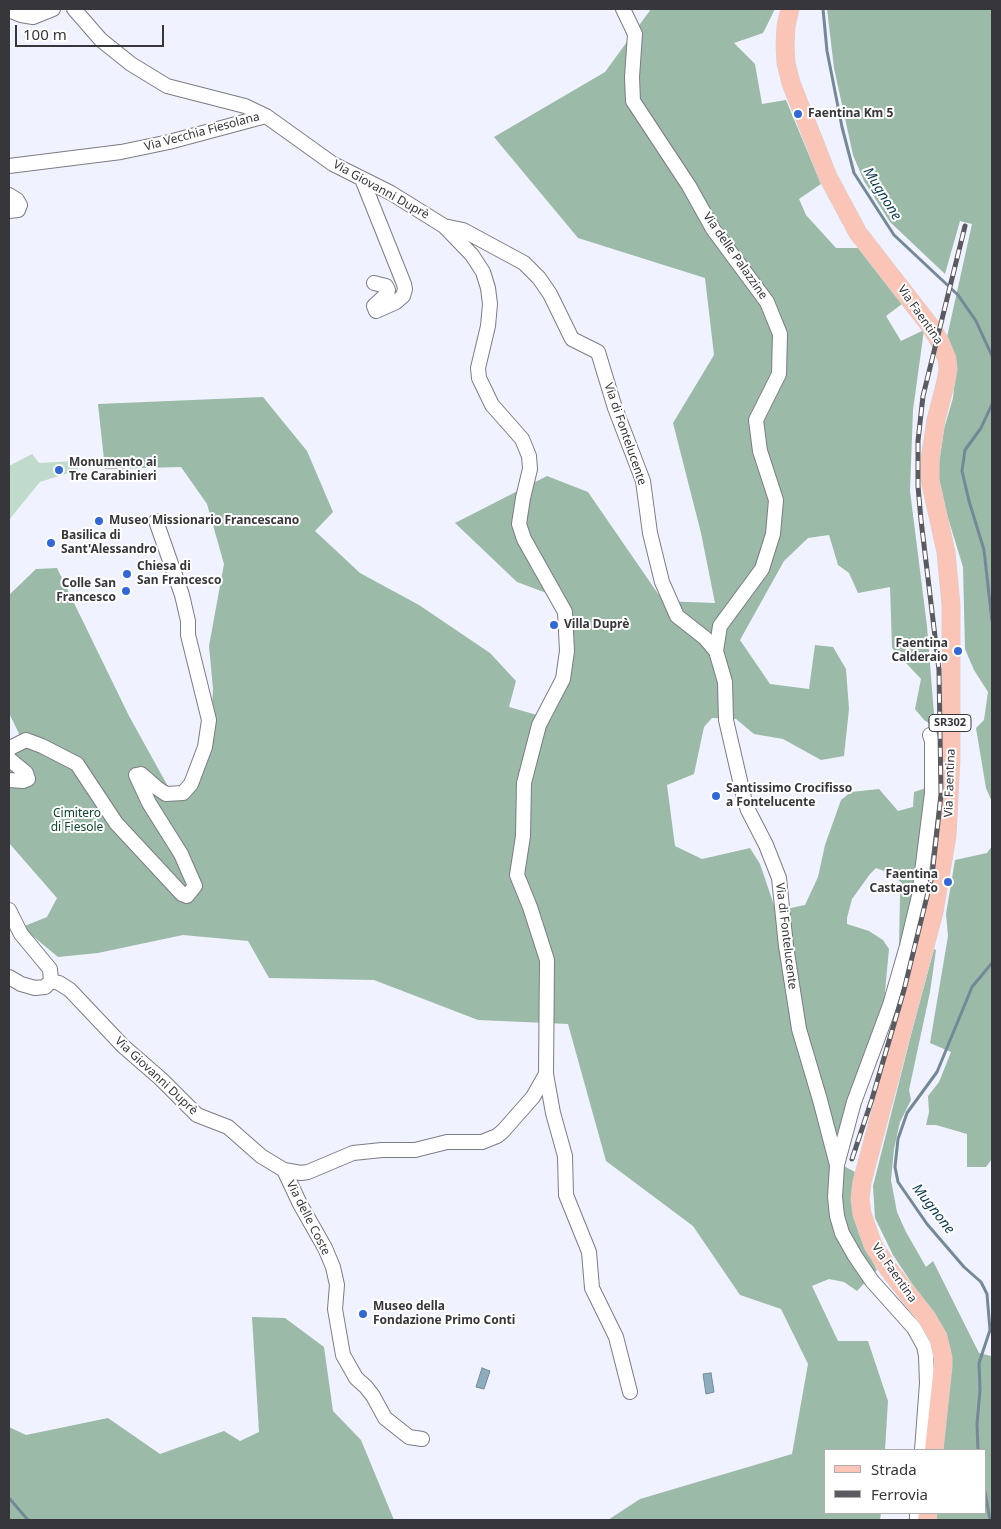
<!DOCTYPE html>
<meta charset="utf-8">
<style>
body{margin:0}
#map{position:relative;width:1001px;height:1529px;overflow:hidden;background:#f1f2ff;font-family:"Noto Sans",sans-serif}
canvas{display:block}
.frame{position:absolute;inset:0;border:10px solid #36363b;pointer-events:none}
.legend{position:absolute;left:824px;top:1449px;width:162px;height:65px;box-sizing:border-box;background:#fff;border:1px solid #afafb1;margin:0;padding:6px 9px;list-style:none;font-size:15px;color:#36363b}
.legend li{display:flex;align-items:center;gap:10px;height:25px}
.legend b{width:25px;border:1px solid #afafb1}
.scale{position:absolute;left:15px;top:25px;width:149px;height:22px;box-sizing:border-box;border:2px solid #36363b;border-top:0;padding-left:6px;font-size:15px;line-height:18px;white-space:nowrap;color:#36363b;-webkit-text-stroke:4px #fff;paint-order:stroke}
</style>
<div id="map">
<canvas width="1001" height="1529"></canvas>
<div class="frame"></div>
<ul class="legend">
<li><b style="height:6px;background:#fac5b6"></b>Strada</li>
<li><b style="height:6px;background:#5a5a61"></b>Ferrovia</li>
</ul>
<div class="scale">100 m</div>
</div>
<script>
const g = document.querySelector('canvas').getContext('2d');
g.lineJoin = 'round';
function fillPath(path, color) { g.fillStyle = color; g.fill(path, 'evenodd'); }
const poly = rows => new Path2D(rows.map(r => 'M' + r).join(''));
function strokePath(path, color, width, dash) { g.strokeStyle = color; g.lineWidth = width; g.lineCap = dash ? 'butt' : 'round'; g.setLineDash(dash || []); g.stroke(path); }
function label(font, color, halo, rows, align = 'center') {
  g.font = font + ' "Noto Sans",sans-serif'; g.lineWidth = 4; g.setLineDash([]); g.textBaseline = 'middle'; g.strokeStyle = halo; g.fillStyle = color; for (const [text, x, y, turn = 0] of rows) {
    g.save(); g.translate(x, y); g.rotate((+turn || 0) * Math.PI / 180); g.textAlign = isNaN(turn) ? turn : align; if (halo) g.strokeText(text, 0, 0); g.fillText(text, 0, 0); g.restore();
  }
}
const green = poly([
 [32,454,39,463,75,461,78,470,40,482,9,520,9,466]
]);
const forest = poly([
 [651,9,775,9,763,33,734,43,755,64,762,104,786,100,821,184,799,199,806,215,836,248,860,248,906,301,886,316,901,341,924,330,913,410,910,491,927,626,935,727,924,720,915,709,921,679,892,648,890,587,858,593,849,573,838,565,829,535,808,538,784,561,740,640,770,684,809,689,815,645,833,647,846,669,849,709,844,756,821,760,783,739,754,734,736,719,712,718,704,727,694,774,667,785,675,846,702,859,750,848,760,864,776,911,805,905,818,877,825,845,841,800,851,792,879,789,898,811,913,807,914,792,926,788,923,847,905,946,899,946,900,896,902,883,887,872,876,868,870,874,852,899,847,918,847,924,869,931,883,940,889,949,884,1003,842,1165,855,1172,852,1207,859,1234,877,1270,857,1291,844,1282,829,1279,812,1286,838,1341,868,1341,888,1401,885,1450,825,1450,825,1513,881,1513,880,1520,608,1520,640,1499,792,1454,808,1364,781,1309,740,1295,693,1226,606,1161,568,1024,478,1020,374,980,269,978,248,941,183,935,98,953,58,957,22,927,47,917,57,898,9,843,9,747,22,740,9,713,9,595,36,569,57,568,129,716,175,799,210,742,213,689,209,646,224,564,207,504,181,467,105,469,98,404,263,397,307,451,333,512,315,531,360,573,419,605,490,653,516,681,509,707,551,719,570,681,573,651,565,600,517,582,455,523,547,476,588,492,663,601,715,603,701,533,673,423,714,355,705,278,578,238,494,137,605,72],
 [827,9,992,9,992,802,986,788,976,728,984,720,988,692,974,670,965,649,963,567,941,495,938,470,944,429,953,398,956,365,947,337,972,224,960,221,945,274,890,222,864,181,853,155,834,68],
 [992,846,992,1159,986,1167,967,1167,967,1134,936,1125,926,1125,929,1112,928,1096,939,1082,951,1052,930,1043,948,936,946,914,955,860,987,853],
 [934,949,936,950,930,992,909,1090,911,1100,900,1122,894,1149,891,1180,897,1212,906,1232,926,1267,933,1261,979,1353,991,1356,992,1355,992,1520,933,1520,934,1513,985,1513,985,1450,939,1450,943,1330,893,1255,875,1218,873,1186,912,1031],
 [252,1317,285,1318,324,1347,333,1411,361,1440,394,1520,9,1520,9,1427,26,1435,108,1418,160,1454,224,1431,240,1441,259,1432]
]);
const water = poly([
 [482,1368,490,1371,484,1389,476,1387,482,1368],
 [711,1373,714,1392,706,1394,703,1374,711,1373]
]);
const stream = poly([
 [823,9,827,51,842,127,854,173,894,235,958,295,976,321,992,356],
 [992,404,981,428,965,450,962,471,969,501,984,550,992,621],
 [978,1450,977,1424,980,1390,979,1363,990,1330,987,1294,981,1282,964,1267,927,1224,898,1182,895,1167,898,1139,907,1113,937,1072,972,987,992,963],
 [985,1492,990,1520],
 [9,1498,28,1520]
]);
const minor = poly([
 [623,9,635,34,632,77,633,101,689,186,713,229,767,302,780,334,779,374,756,420,760,451,776,500,773,534,762,569,720,626,716,651],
 [9,10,21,15,33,17,53,9],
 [9,166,121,152,169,142,266,116],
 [362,179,404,284,405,289,403,296,396,302,376,311,374,306,387,294,388,290,386,286,374,283],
 [9,195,17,200,20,205,18,210,9,211],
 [444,226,463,230,524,263,539,278,550,294,572,339,598,352,615,408,643,481,650,533,662,582,677,616,705,638,716,651,725,682,726,720,744,798,748,810,766,845,779,878,786,946,799,1029,820,1100,837,1165],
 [9,750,10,748,26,740,42,746,77,764,116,823,182,894,187,896,195,886,181,854,149,803,136,775,141,774,157,788,166,794,183,793,191,784,205,747,209,720,188,635,188,621,182,595,156,521],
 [9,759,26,773,28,779,23,781,9,780],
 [9,910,21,934,50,969,51,981],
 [9,977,21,984,35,988,45,987,51,981],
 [51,981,59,983,70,990,123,1046,161,1079,197,1115,228,1127,261,1156,284,1170,301,1173,308,1172,353,1153,382,1150,415,1150,447,1142,482,1142,497,1136,503,1131,533,1097,546,1074,547,960,530,907,517,875,523,836,524,783,539,725,563,679,567,651,565,612,524,539,519,524,523,498,530,469,529,456,522,439,492,405,479,378,478,368,488,326,490,304,488,288,483,272,472,255,444,226,391,193,333,164,266,116,245,106,167,86,131,64,101,40,74,9],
 [546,1074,553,1113,565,1156,566,1195,589,1252,592,1288,616,1337,630,1392],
 [284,1170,300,1204,325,1248,333,1267,337,1285,335,1309,343,1355,356,1378,366,1387,373,1396,385,1418,409,1437,422,1439],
 [922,1450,927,1383,926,1356,924,1346,914,1328,872,1281,855,1256,842,1233,837,1216,835,1197,837,1165,854,1102,890,1005,907,946,919,896,932,793,932,741,930,735],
 [917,1513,917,1520]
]);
const major = poly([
 [790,9,786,26,785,46,786,63,791,83,828,177,858,233,931,327,940,342,947,359,948,369,946,381,936,420,930,460,930,480,946,552,951,605,951,758,947,836,934,912,862,1182,860,1199,862,1214,873,1245,890,1271,927,1318,938,1337,943,1358,943,1366,934,1450],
 [927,1520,928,1513]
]);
const rail = poly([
 [852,1159,872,1099,904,990,932,876,941,795,939,670,921,520,918,486,918,441,923,396,965,226]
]);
const markers = [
 [798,114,5,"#3168d6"],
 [59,470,5,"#3168d6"],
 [99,521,5,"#3168d6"],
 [51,543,5,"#3168d6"],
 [127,574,5,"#3168d6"],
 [126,591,5,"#3168d6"],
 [554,625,5,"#3168d6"],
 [958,651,5,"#3168d6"],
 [716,796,5,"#3168d6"],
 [948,882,5,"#3168d6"],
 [363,1314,5,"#3168d6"]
];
const shields = [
 [950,723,42]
];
const shieldNames = [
 ["SR302",950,723]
];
const poiNames = [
 ["Faentina Km 5",808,114],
 ["Monumento ai",69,463],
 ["Tre Carabinieri",69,477],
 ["Museo Missionario Francescano",109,521],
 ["Basilica di",61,536],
 ["Sant'Alessandro",61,550],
 ["Chiesa di",137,567],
 ["San Francesco",137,581],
 ["Colle San",116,584,"right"],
 ["Francesco",116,598,"right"],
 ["Villa Duprè",564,625],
 ["Faentina",948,644,"right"],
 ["Calderaio",948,658,"right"],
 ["Santissimo Crocifisso",726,789],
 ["a Fontelucente",726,803],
 ["Faentina",938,875,"right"],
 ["Castagneto",938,889,"right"],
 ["Museo della",373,1307],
 ["Fondazione Primo Conti",373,1321]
];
const streetNames = [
 ["Via Vecchia Fiesolana",202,132,-15],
 ["Via Giovanni Duprè",381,190,29],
 ["Via delle Palazzine",735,256,55],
 ["Via Faentina",920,315,55],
 ["Via di Fontelucente",625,434,71],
 ["Via Faentina",950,783,-88],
 ["Via di Fontelucente",786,936,83],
 ["Via Giovanni Duprè",156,1076,43],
 ["Via delle Coste",308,1218,63],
 ["Via Faentina",894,1273,55]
];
const parkNames = [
 ["Cimitero",77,814],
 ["di Fiesole",77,828]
];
const waterNames = [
 ["Mugnone",882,194,58],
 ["Mugnone",933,1209,52]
];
fillPath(green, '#c0dbcb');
fillPath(forest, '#9bbaa7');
fillPath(water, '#8dadbe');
strokePath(water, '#738997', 1);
strokePath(stream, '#738997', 3);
strokePath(minor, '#7c7c87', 16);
strokePath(major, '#d3d3d4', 19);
strokePath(minor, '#fff', 14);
strokePath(major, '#fac5b6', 18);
strokePath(rail, '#5a5a61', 5);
strokePath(rail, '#fff', 3, [9]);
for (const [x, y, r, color] of markers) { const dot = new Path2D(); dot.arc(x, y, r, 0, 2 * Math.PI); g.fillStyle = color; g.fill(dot); strokePath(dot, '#fff', 2); }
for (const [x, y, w] of shields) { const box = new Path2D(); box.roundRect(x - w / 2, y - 8.5, w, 17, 4); g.fillStyle = '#fff'; g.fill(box); strokePath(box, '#36363b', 1); }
label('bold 11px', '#36363b', null, shieldNames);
label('bold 12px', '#36363b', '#fff', poiNames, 'left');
label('12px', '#36363b', '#fff', streetNames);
label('12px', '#0c452c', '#fff', parkNames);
label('italic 14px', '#0d3b4e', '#fff', waterNames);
</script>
